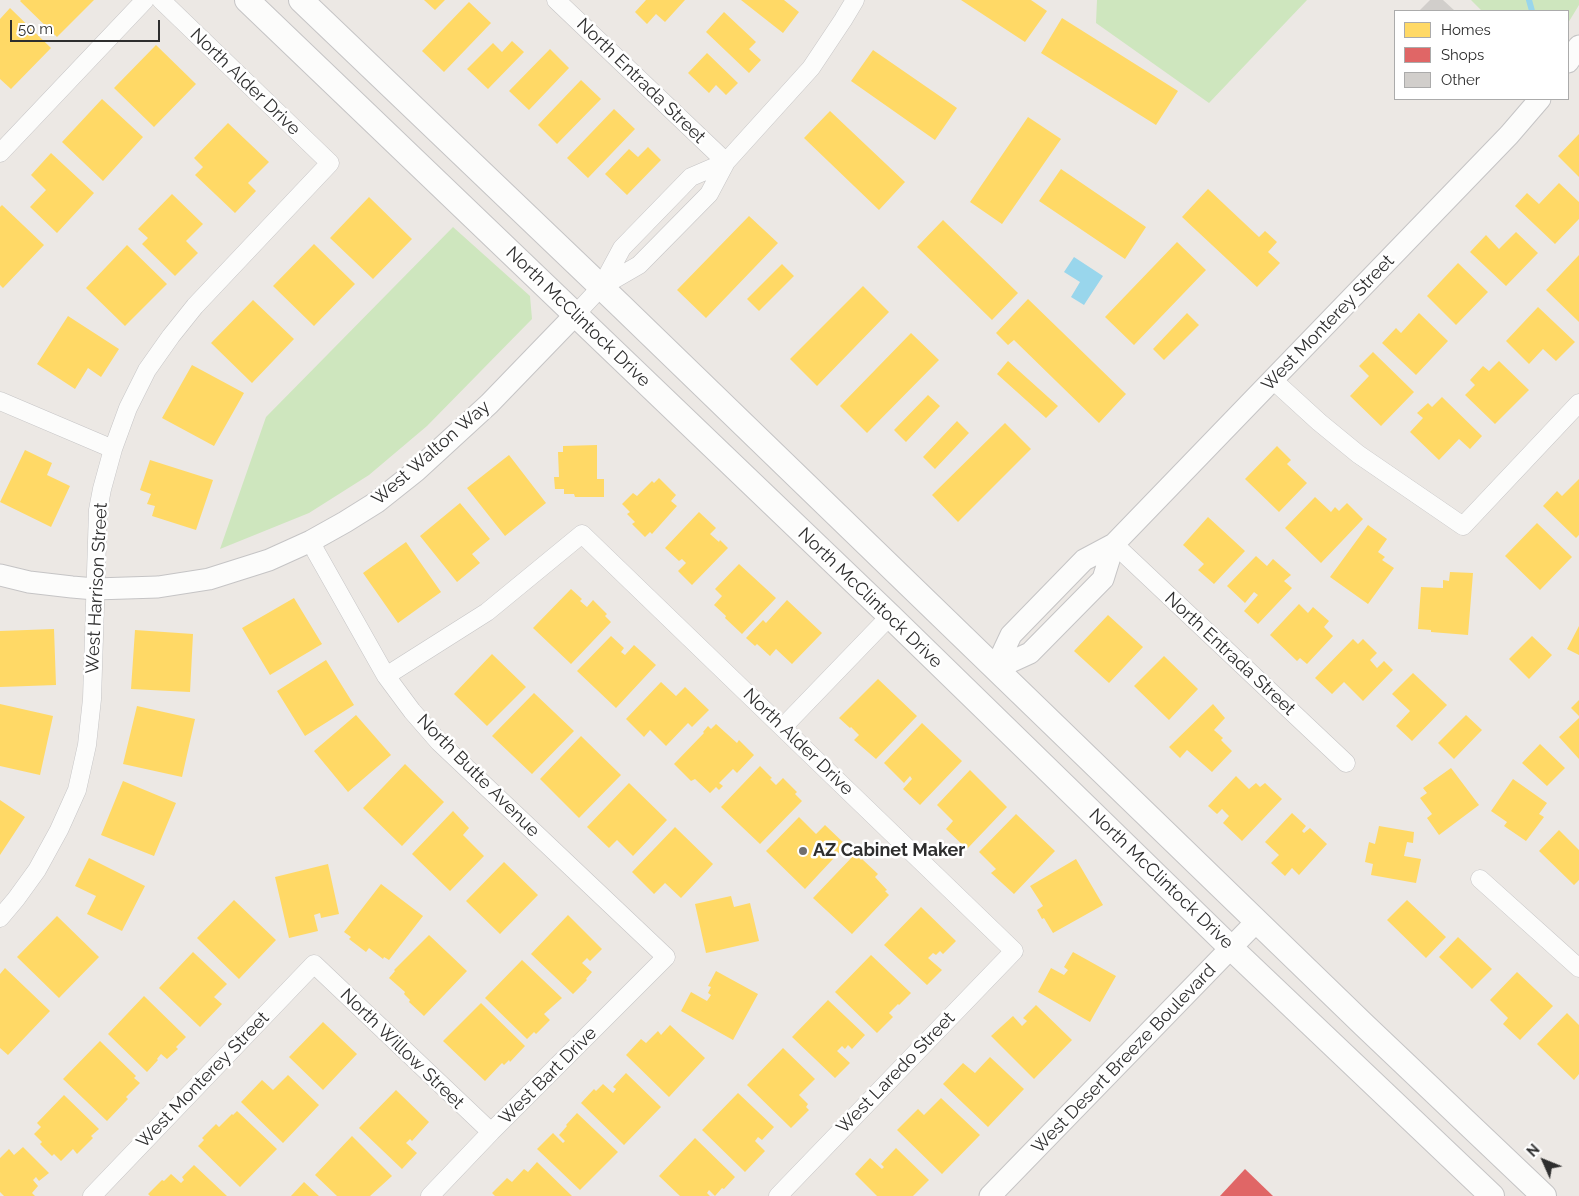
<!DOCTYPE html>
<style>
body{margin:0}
#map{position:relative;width:1579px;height:1196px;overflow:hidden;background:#ece8e4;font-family:Raleway,sans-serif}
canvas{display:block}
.legend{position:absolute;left:1394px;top:10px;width:175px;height:90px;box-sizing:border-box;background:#fff;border:1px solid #ababab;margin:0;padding:6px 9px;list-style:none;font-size:15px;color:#2e2e2e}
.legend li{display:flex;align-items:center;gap:10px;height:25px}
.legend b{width:25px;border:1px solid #ababab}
.north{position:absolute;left:1519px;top:1136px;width:50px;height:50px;-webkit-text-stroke:4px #fff;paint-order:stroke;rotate:314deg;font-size:14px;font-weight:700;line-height:20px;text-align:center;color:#2e2e2e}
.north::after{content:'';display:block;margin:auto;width:18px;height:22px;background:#2e2e2e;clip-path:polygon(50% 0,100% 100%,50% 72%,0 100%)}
.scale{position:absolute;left:10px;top:20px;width:150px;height:22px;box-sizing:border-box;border:2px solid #2e2e2e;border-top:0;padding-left:6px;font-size:15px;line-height:18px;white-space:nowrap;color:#2e2e2e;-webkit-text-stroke:4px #fff;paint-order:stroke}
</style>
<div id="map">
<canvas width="1579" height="1196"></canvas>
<ul class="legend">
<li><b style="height:14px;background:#ffd966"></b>Homes</li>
<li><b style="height:14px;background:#e06666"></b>Shops</li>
<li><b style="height:14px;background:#d1cecb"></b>Other</li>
</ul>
<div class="north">N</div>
<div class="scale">50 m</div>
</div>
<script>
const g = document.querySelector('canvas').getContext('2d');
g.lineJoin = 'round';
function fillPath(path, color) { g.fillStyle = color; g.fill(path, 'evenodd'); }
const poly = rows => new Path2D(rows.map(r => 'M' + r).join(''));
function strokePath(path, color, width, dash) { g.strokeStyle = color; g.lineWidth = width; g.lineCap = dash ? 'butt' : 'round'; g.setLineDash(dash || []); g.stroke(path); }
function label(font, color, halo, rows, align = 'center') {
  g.font = font + ' Raleway,sans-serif'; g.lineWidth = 5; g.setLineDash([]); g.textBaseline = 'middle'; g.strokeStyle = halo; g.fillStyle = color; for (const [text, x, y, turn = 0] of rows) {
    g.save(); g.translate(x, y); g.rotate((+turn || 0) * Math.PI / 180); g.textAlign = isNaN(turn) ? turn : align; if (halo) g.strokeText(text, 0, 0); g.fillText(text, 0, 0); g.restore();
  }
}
const green = poly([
 [1097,0,1307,0,1209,103,1096,23],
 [1471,0,1579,0,1579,5,1568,23,1568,11,1482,11],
 [453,227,530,296,532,319,427,426,369,475,309,513,220,549,266,417]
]);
const water = poly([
 [1074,257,1103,276,1084,305,1071,297,1080,282,1064,272]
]);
const homes = poly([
 [21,0,94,0,57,37,20,1],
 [424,0,445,0,435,10],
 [646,0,685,0,665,22,656,14,647,24,635,12],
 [741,0,784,0,799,12,783,33],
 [961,0,1031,0,1047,11,1025,42],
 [469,2,491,23,444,72,422,51],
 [10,8,51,48,11,89,0,79,0,19],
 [724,12,756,42,749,49,761,60,749,73,706,32],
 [1062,18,1178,91,1156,125,1041,53],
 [512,41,524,52,488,89,467,69,493,43,502,52],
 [156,45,196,84,154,127,114,88],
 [550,49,569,68,529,110,509,91],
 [873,50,957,108,935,140,851,81],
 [707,53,738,83,726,95,716,85,709,93,688,73],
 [581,80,601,99,557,144,538,125],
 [102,99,143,137,103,181,62,142],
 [614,109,635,129,588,178,567,158],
 [830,111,905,182,879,210,804,138],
 [1028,117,1061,139,1002,224,970,202],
 [228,123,269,162,248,183,256,191,235,213,195,175,203,167,194,158],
 [1579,134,1579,177,1558,156],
 [648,147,661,160,627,195,605,174,629,149,638,157],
 [51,153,94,193,57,233,30,207,46,190,31,175],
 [1061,169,1146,227,1125,259,1039,201],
 [1559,183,1579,202,1579,219,1555,244,1515,206,1527,193,1539,204],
 [1208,189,1259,237,1265,231,1277,242,1268,252,1280,263,1257,287,1182,217],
 [172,194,203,224,186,241,198,253,175,276,142,244,148,238,138,229],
 [369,197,412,239,373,279,330,238],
 [2,205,44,245,3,288,0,285,0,207],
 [749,216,778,243,706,318,677,290],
 [943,220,1018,293,992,320,917,247],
 [1516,232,1538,253,1506,286,1470,252,1486,235,1499,249],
 [1177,242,1206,270,1134,345,1105,317],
 [314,244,355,284,314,326,273,286],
 [127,245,167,284,125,326,86,288],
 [1579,255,1579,322,1546,290],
 [1458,263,1488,292,1456,325,1427,296],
 [782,264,794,276,759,311,747,299],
 [863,286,889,312,817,386,790,359],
 [1028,299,1126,394,1099,423,1014,340,1008,345,996,333],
 [253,300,294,339,252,383,211,343],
 [1538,307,1575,342,1556,361,1543,349,1529,364,1506,341],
 [1187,313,1199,325,1164,360,1153,349],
 [1419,313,1448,341,1416,375,1382,343,1396,328,1401,333],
 [68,316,119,349,101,377,88,368,75,389,37,364],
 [911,333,939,360,867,433,840,406],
 [1373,352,1414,392,1381,426,1350,396,1369,376,1359,366],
 [1008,361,1058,406,1046,418,997,374],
 [1499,361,1529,390,1495,424,1465,395,1475,385,1470,380,1483,366,1489,371],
 [192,365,244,393,214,446,162,418],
 [928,395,940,406,906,442,894,430],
 [1442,397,1482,436,1470,449,1459,439,1439,460,1410,432,1423,418,1417,413,1428,403,1432,407],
 [957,421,969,433,935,469,923,457],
 [1005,423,1031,449,958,522,932,495],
 [597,445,597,479,604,479,604,497,575,497,574,494,564,494,564,489,555,489,554,477,559,477,558,452,563,452,563,446],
 [1277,446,1291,460,1287,464,1307,483,1279,512,1245,479],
 [25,450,52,463,47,475,70,486,51,527,0,502],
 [509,455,546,503,505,536,467,488],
 [150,460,213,480,196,530,152,516,155,506,147,504,151,494,140,490],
 [659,478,676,495,671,501,677,506,652,534,650,532,645,537,632,524,635,522,627,514,630,512,622,504,633,493,637,496,652,481,654,483],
 [1579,479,1579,535,1576,538,1543,506,1557,491,1562,496],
 [1315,497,1331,512,1335,507,1339,511,1347,503,1363,519,1321,563,1285,528],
 [460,503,490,539,472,554,480,563,457,582,420,536],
 [699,512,716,528,710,534,719,542,720,540,728,548,692,585,678,571,686,563,682,559,679,561,665,548],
 [1208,517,1245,551,1214,584,1198,570,1204,564,1183,545],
 [1537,523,1572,557,1540,590,1505,556],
 [1368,525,1387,539,1378,552,1385,557,1382,560,1394,568,1368,604,1330,577],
 [406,542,441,592,398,623,363,573],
 [1256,556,1267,566,1273,559,1291,575,1284,581,1292,588,1258,624,1244,611,1258,595,1254,592,1245,603,1227,586],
 [739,564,776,598,742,634,725,618,726,616,714,605,722,596,715,589],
 [1450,572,1473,573,1468,635,1431,632,1431,630,1418,629,1421,587,1443,588,1443,580,1449,581],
 [571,589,582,599,580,601,587,607,593,600,607,614,605,616,611,622,571,664,533,628],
 [294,598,322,644,270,675,242,628],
 [787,600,822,633,792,664,776,649,770,656,757,644,755,646,746,638,763,620,766,623],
 [1299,604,1308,613,1313,607,1329,621,1324,627,1333,636,1307,664,1300,658,1297,661,1270,635],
 [1108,615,1143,647,1109,683,1074,651],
 [1579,626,1579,655,1567,649],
 [54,629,56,685,0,687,0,631],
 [135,630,193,634,190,692,131,689],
 [611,636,624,648,621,652,625,655,634,645,656,665,616,708,577,671],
 [1532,636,1552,655,1529,679,1509,659],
 [1353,639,1358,644,1363,639,1377,653,1370,660,1377,668,1384,661,1393,670,1363,701,1344,682,1332,694,1315,678],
 [492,654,526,687,487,726,454,694],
 [1164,656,1198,689,1169,720,1134,686],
 [326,660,354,705,305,736,277,691],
 [1413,673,1447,705,1412,741,1396,726,1410,711,1392,694],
 [878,679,917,716,876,759,854,740,859,735,851,727,850,728,839,718],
 [661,682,676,696,685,687,709,710,692,727,688,723,666,746,650,730,644,737,626,719],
 [534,693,574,731,532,774,492,736],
 [1579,700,1579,716,1571,708],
 [0,704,53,716,40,775,0,766],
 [1213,704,1225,718,1214,730,1223,738,1221,740,1232,751,1212,772,1187,750,1180,758,1169,747],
 [137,706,195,719,182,777,123,764],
 [356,715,391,755,348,792,314,751],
 [1466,715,1482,730,1454,759,1438,743],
 [1579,718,1579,759,1559,737],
 [922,723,962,761,920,805,903,789,912,779,910,776,904,783,884,763],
 [716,724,737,743,739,740,754,755,737,773,733,769,719,783,723,786,719,790,716,787,710,793,695,779,691,781,674,764,704,733,703,732,708,726,711,729],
 [581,736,621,775,579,818,540,779],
 [1540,744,1565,768,1547,786,1522,763],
 [405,764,444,802,402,846,363,808],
 [760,766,772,778,770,779,776,785,783,778,797,792,795,794,802,801,760,844,721,807],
 [1451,768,1479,805,1439,835,1427,818,1432,814,1420,798,1427,793,1423,788],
 [970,770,1007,807,967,849,946,829,953,821,937,805],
 [1236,776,1249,789,1256,783,1260,787,1265,783,1282,799,1242,841,1223,823,1229,816,1222,809,1217,814,1208,806],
 [1513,779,1547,803,1539,814,1544,817,1526,841,1504,826,1507,822,1491,811],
 [123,781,176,803,154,856,101,835],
 [629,783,667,820,633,856,617,840,609,848,587,827],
 [0,800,25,817,0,855],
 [453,811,469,828,463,835,484,856,450,891,412,854],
 [1292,813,1306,826,1302,831,1304,833,1310,828,1327,844,1299,875,1292,868,1285,876,1271,863,1279,855,1265,842],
 [1016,814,1055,851,1014,894,991,873,996,869,979,852],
 [799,817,816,834,825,825,846,845,805,889,766,851],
 [1379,826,1414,832,1413,843,1407,842,1404,856,1421,859,1416,883,1371,875,1373,864,1365,862,1369,842,1375,844],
 [675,827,713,864,681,898,665,883,654,894,632,872],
 [1559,830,1579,850,1579,880,1574,885,1539,851],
 [855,854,861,860,862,859,878,874,875,877,887,890,885,891,889,895,852,934,813,898],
 [89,858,145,886,122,931,87,914,96,896,75,886],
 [1076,859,1103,905,1053,933,1044,918,1042,919,1037,910,1043,906,1030,886],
 [504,862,538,895,500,934,466,901],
 [328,864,339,914,321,918,320,913,314,915,318,931,289,938,275,877],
 [381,884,423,916,389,960,384,957,383,959,369,948,366,952,349,939,351,937,344,932],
 [731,896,734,907,750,903,759,941,706,953,695,904],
 [234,900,276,940,239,979,197,938],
 [1407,900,1446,937,1426,958,1387,920],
 [921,907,956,941,943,954,940,951,936,955,933,953,928,958,942,970,927,985,884,945],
 [568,915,602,949,590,961,587,958,582,963,592,972,586,979,587,980,573,994,531,954],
 [57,916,99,957,59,998,17,957],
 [429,935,467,971,424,1016,409,1002,410,1000,404,994,405,992,389,978,395,971,394,970],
 [1458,937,1492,969,1472,989,1439,957],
 [193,952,227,984,214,997,222,1004,200,1027,159,988],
 [1073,952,1116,976,1090,1022,1038,992,1051,968,1064,975,1068,970,1064,967],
 [871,955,911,993,899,1005,898,1004,889,1013,893,1017,877,1033,835,992],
 [522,960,562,998,544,1014,550,1020,536,1034,534,1032,527,1039,485,998],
 [5,968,50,1011,8,1055,0,1048,0,974],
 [716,971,758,994,733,1040,681,1011,691,992,707,1001,711,995,708,993,711,987,708,986],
 [1517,972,1553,1006,1520,1040,1503,1024,1508,1018,1490,1000],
 [144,996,186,1037,176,1047,178,1049,167,1059,161,1054,157,1059,158,1060,147,1072,108,1034],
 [828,1000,865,1035,852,1049,848,1045,845,1049,842,1046,837,1051,850,1063,835,1078,792,1037],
 [481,1003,525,1046,510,1062,509,1060,504,1065,502,1063,485,1081,443,1041],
 [1036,1005,1072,1040,1034,1079,991,1036,1013,1016,1022,1026,1027,1021,1023,1018],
 [1567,1013,1579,1025,1579,1074,1574,1080,1537,1044],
 [323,1022,357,1054,323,1090,289,1057],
 [670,1025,705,1058,669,1097,626,1055,641,1039,646,1043,658,1031,661,1035],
 [100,1041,136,1076,134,1078,140,1083,126,1097,128,1099,107,1121,63,1079],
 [783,1048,815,1079,799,1095,808,1104,806,1107,809,1110,791,1128,747,1085],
 [990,1057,1024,1089,988,1127,943,1084,963,1063,975,1073],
 [626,1073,661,1107,624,1145,581,1103,594,1089,596,1091,603,1084,613,1093,616,1089,613,1087],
 [288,1075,319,1105,283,1143,241,1102,262,1080,273,1090],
 [396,1090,429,1122,412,1141,410,1139,406,1143,417,1153,402,1169,359,1128],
 [738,1093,774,1127,762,1140,758,1137,755,1141,765,1151,745,1172,702,1130],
 [64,1095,99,1129,91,1136,93,1138,77,1154,73,1149,61,1161,54,1154,52,1156,40,1144,42,1142,34,1134,41,1127,37,1123],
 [941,1098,980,1135,942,1174,897,1130,918,1109,924,1115],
 [237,1111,277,1149,240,1187,198,1146,204,1140,202,1138,216,1124,219,1127,232,1114,233,1115],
 [577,1113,618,1152,580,1190,537,1149,553,1133,563,1143,565,1141,559,1135,567,1126,566,1125],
 [352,1136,392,1176,370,1196,337,1196,315,1175],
 [695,1138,735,1177,724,1189,722,1188,715,1196,709,1190,707,1193,710,1196,680,1196,659,1176],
 [23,1147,49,1173,39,1181,36,1177,33,1180,38,1186,32,1193,35,1196,4,1196,0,1192,0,1158,9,1149,14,1155],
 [896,1148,929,1180,913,1196,877,1196,855,1174,870,1158,882,1169,884,1167,881,1164],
 [537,1162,572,1196,495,1196,492,1193,507,1178,512,1182,524,1169,528,1172],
 [194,1165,227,1196,150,1196,148,1194,162,1180,164,1181,171,1174,181,1183,184,1180,182,1177],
 [304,1182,319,1196,291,1196]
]);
const shops = poly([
 [1245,1169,1273,1196,1220,1196]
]);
const stream = poly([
 [1529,0,1532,11]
]);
const building = poly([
 [1430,0,1443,0,1455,11,1419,11]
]);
const minor = poly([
 [556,0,726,162],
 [0,153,145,0],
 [601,287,622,248,691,177,726,162],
 [575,315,601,287,639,265,709,194,726,162,811,68,843,20,855,0],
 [1273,380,1319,422,1358,454,1463,526,1579,403],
 [0,401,113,449],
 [311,541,316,552,386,676,412,711,439,742,666,957,491,1132,430,1196],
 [1114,544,1346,763],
 [386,676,487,612,582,534,1014,951,778,1196],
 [783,727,890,616],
 [1480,879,1579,968],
 [0,918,16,899,37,870,59,830,77,790,87,745,92,699,98,510,102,489,113,449,128,408,147,370,171,336,195,306,330,163,161,0],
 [92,1196,314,964,491,1132]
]);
const tertiary = poly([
 [1568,62,1579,46],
 [0,575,29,582,72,587,95,589,158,587,209,579,269,560,311,541,345,522,377,502,416,471,489,404,575,315],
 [995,669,1011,635,1084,560,1114,544,1509,135,1540,99],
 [995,669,1030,653,1103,579,1114,544],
 [990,1196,1257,921]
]);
const secondary = poly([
 [247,0,890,616,1231,948,1492,1196],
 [301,0,620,305,1364,1025,1544,1196]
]);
const markers = [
 [803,851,5,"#706f6e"]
];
const streetNames = [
 ["North Entrada Street",641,81,44],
 ["North Alder Drive",245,82,44],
 ["North McClintock Drive",578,317,44],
 ["West Monterey Street",1328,323,-46],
 ["West Walton Way",431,453,-41],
 ["West Harrison Street",97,588,-87],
 ["North McClintock Drive",870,598,44],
 ["North Entrada Street",1230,654,43],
 ["North Alder Drive",798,742,44],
 ["North Butte Avenue",478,776,45],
 ["North McClintock Drive",1161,879,44],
 ["North Willow Street",402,1049,44],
 ["West Desert Breeze Boulevard",1124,1059,-46],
 ["West Laredo Street",896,1073,-46],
 ["West Bart Drive",548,1076,-45],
 ["West Monterey Street",203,1080,-46]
];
const poiNames = [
 ["AZ Cabinet Maker",813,851]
];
fillPath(green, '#cee6be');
fillPath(water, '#99d6ec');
fillPath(homes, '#ffd966');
fillPath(shops, '#e06666');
strokePath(stream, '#99d6ec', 6);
fillPath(building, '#d1cecb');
strokePath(minor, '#c5c4c5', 19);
strokePath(tertiary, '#c5c4c5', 23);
strokePath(secondary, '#c5c4c5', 26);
strokePath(minor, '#fcfcfb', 18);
strokePath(tertiary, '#fcfcfb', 21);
strokePath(secondary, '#fcfcfb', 24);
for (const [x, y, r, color] of markers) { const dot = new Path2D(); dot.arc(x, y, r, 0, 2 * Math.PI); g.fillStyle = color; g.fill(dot); strokePath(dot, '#fff', 2); }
label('18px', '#2e2e2e', '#fff', streetNames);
label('bold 18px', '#2e2e2e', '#fff', poiNames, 'left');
</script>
